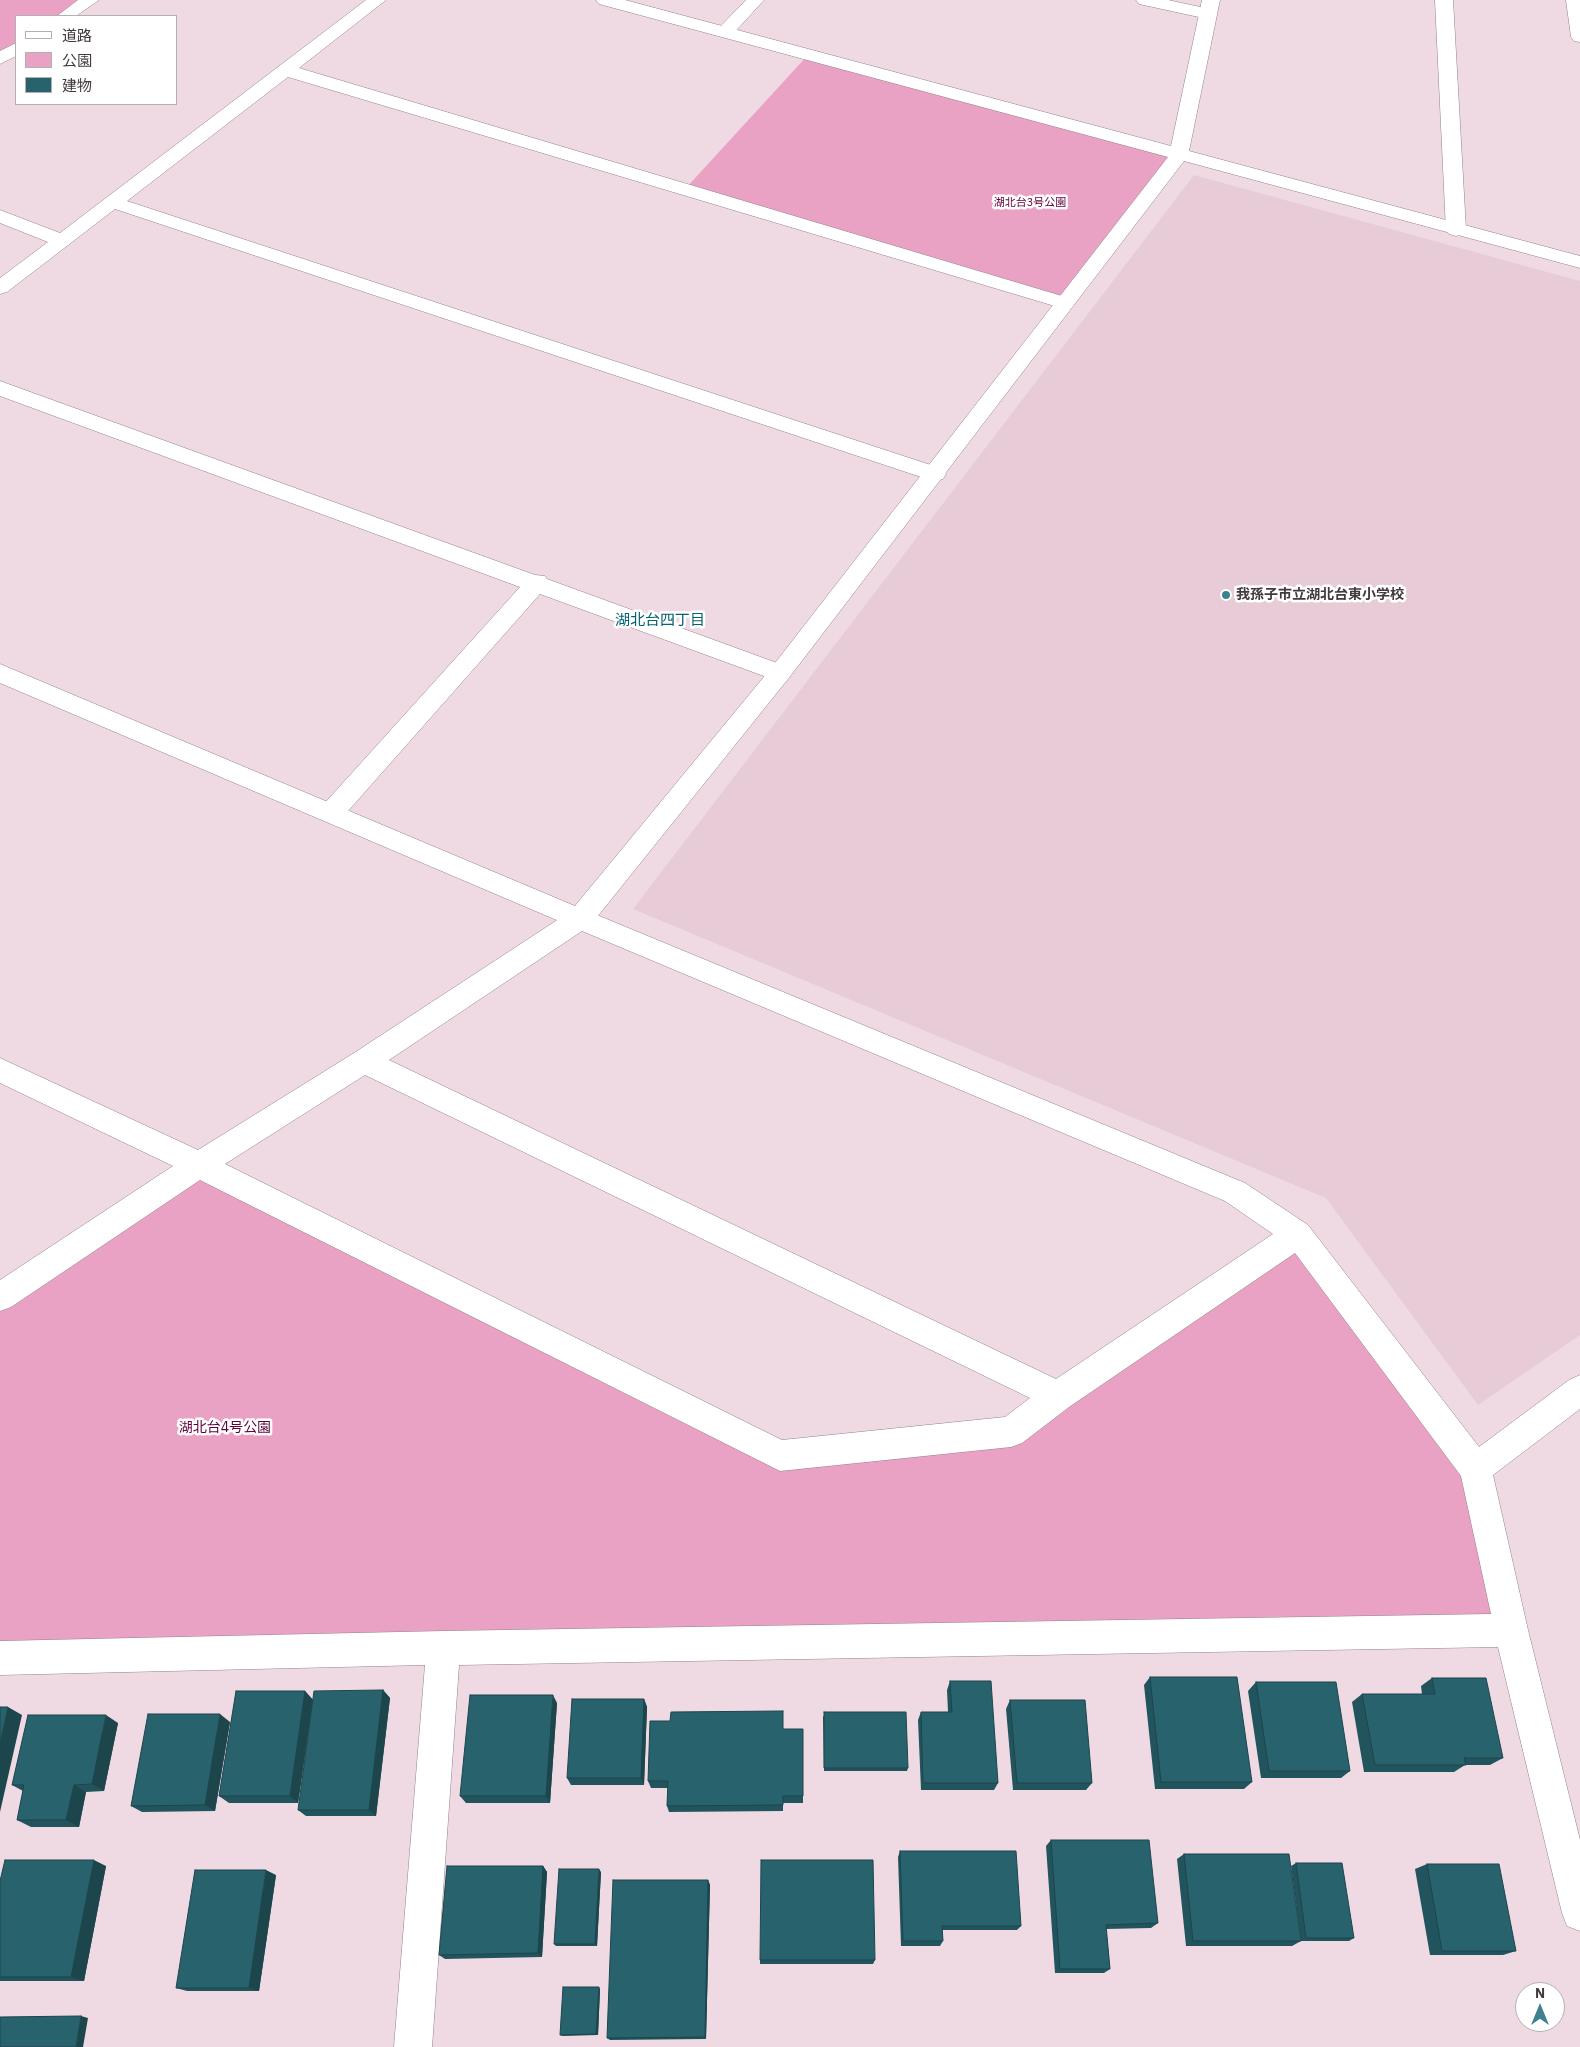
<!DOCTYPE html>
<meta charset="utf-8">
<style>
body{margin:0}
#map{position:relative;width:1580px;height:2047px;overflow:hidden;background:#efdae3;font-family:"IBM Plex Sans","Noto Sans JP",sans-serif}
canvas{display:block}
.legend{position:absolute;left:15px;top:15px;width:162px;height:90px;box-sizing:border-box;background:#fff;border:1px solid #b3b0b1;margin:0;padding:6px 9px;list-style:none;font-size:15px;color:#423a3d}
.legend li{display:flex;align-items:center;gap:10px;height:25px}
.legend b{width:25px;border:1px solid #b3b0b1}
.north{position:absolute;left:1515px;top:1982px;width:50px;height:50px;box-sizing:border-box;background:#fff;border:1px solid #b3b0b1;border-radius:50%;rotate:0deg;font-size:14px;font-weight:700;line-height:20px;text-align:center;color:#423a3d}
.north::after{content:'';display:block;margin:auto;width:18px;height:22px;background:#3d8290;clip-path:polygon(50% 0,100% 100%,50% 72%,0 100%)}
</style>
<div id="map">
<canvas width="1580" height="2047"></canvas>
<ul class="legend">
<li><b style="height:6px;background:#fff"></b>道路</li>
<li><b style="height:14px;background:#e9a2c3"></b>公園</li>
<li><b style="height:14px;background:#28626d"></b>建物</li>
</ul>
<div class="north">N</div>
</div>
<script>
const g = document.querySelector('canvas').getContext('2d');
g.lineJoin = 'round';
function fillPath(path, color) { g.fillStyle = color; g.fill(path, 'evenodd'); }
const poly = rows => new Path2D(rows.map(r => 'M' + r).join(''));
function strokePath(path, color, width, dash) { g.strokeStyle = color; g.lineWidth = width; g.lineCap = dash ? 'butt' : 'round'; g.setLineDash(dash || []); g.stroke(path); }
function label(font, color, halo, rows, align = 'center') {
  g.font = font + ' "IBM Plex Sans","Noto Sans JP",sans-serif'; g.lineWidth = 5; g.setLineDash([]); g.textBaseline = 'middle'; g.strokeStyle = halo; g.fillStyle = color; for (const [text, x, y, turn = 0] of rows) {
    g.save(); g.translate(x, y); g.rotate((+turn || 0) * Math.PI / 180); g.textAlign = isNaN(turn) ? turn : align; if (halo) g.strokeText(text, 0, 0); g.fillText(text, 0, 0); g.restore();
  }
}
const built = poly([
 [1194,175,1580,281,1580,1335,1478,1405,1326,1198,633,909]
]);
const green = poly([
 [0,0,90,0,65,16,16,16,16,48,0,59],
 [808,55,1179,155,1065,303,685,189],
 [199,1165,780,1456,1011,1432,1298,1234,1476,1469,1511,1630,0,1658,0,1297]
]);
const minor = poly([
 [366,0,386,0,299,68,1072,299,1075,303,1072,307,1065,309,1058,307,288,77,127,201,943,469,946,474,943,479,935,481,927,479,115,209,7,292,0,294,0,278,48,242,0,223,0,210,60,233,366,0],
 [746,0,764,0,731,36,719,36,716,32,719,28,746,0],
 [1136,0,1168,0,1214,10,1217,14,1214,18,1208,19,1139,4,1136,0],
 [1435,0,1453,0,1466,230,1463,234,1456,236,1449,234,1446,230,1435,0],
 [1566,0,1580,0,1580,42,1574,41,1571,37,1566,0],
 [0,381,535,575,545,576,547,579,788,667,792,673,788,679,780,682,772,679,540,594,341,819,332,822,323,819,319,812,323,805,520,587,0,396,0,381],
 [580,908,1245,1183,1308,1225,1479,1447,1569,1380,1580,1375,1580,1409,1493,1475,1528,1630,1580,1840,1580,1931,1567,1926,1562,1913,1498,1647,459,1665,432,2047,394,2047,425,1665,0,1675,0,1641,443,1631,1491,1614,1461,1476,1295,1253,1069,1407,1022,1443,1011,1447,780,1471,200,1180,11,1307,0,1311,0,1280,173,1166,0,1083,0,1058,198,1150,354,1053,571,911,580,908],
 [582,931,1225,1201,1273,1234,1056,1379,389,1060,582,931],
 [365,1075,1030,1398,1005,1417,782,1440,225,1164,365,1075]
]);
const tertiary = poly([
 [78,0,99,0,76,16,57,16,78,0],
 [596,0,625,0,1171,146,1202,0,1220,0,1189,151,1580,256,1580,268,1184,161,788,679,589,927,580,930,0,683,0,664,575,906,772,667,1168,157,599,4,596,0],
 [16,43,16,56,0,64,0,51,16,43]
]);
const wall = poly([
 [1150,1677,1252,1782,1244,1789,1155,1789,1144,1685],
 [1432,1678,1503,1758,1490,1765,1465,1765,1454,1772,1364,1772,1352,1702,1362,1694,1422,1694,1421,1686],
 [950,1681,998,1783,994,1790,921,1790,918,1720,921,1712,948,1712,947,1690],
 [1256,1682,1350,1771,1341,1778,1261,1778,1248,1691],
 [383,1690,390,1698,376,1816,306,1816,298,1810],
 [305,1691,313,1700,298,1803,229,1803,219,1796],
 [644,1699,647,1707,644,1785,571,1785,567,1778],
 [1010,1700,1092,1783,1086,1790,1013,1790,1006,1709],
 [557,1703,550,1803,466,1803,460,1796],
 [823,1716,908,1768,907,1771,824,1771],
 [230,1722,215,1811,142,1812,131,1806],
 [118,1723,104,1791,86,1792,79,1827,31,1827,17,1820,23,1791,12,1785],
 [783,1729,803,1729,803,1803,783,1803,783,1811,669,1812,667,1806,668,1788,651,1788,648,1781],
 [1051,1840,1158,1923,1151,1928,1106,1929,1110,1969,1104,1973,1055,1973,1046,1846],
 [900,1851,1021,1926,1017,1930,942,1930,943,1941,940,1946,901,1946,898,1857],
 [1184,1854,1301,1941,1292,1946,1186,1946,1177,1859],
 [1296,1863,1354,1938,1349,1941,1301,1941,1291,1866],
 [1427,1864,1516,1951,1503,1955,1430,1955,1415,1869],
 [106,1866,84,1981,0,1981,0,1881],
 [543,1866,547,1872,542,1957,445,1959,439,1955],
 [601,1872,597,1946,556,1946,554,1944],
 [276,1875,259,1991,187,1991,176,1988],
 [708,1880,710,1885,706,2039,610,2040,607,2038],
 [760,1960,875,1960,873,1964,760,1964],
 [600,1989,598,2035,563,2036,560,2035]
]);
const shadedWall = poly([
 [383,1690,390,1698,376,1816,369,1810],
 [305,1691,313,1700,298,1803,290,1796],
 [553,1695,557,1703,550,1803,546,1796],
 [644,1699,647,1707,644,1785,641,1778],
 [8,1707,22,1715,0,1812,0,1743],
 [220,1714,230,1722,215,1811,205,1805],
 [106,1715,118,1723,104,1791,92,1784],
 [74,1785,86,1792,79,1827,66,1820],
 [94,1860,106,1866,84,1981,71,1977],
 [543,1866,547,1872,542,1957,538,1953],
 [599,1869,601,1872,597,1946,595,1944],
 [266,1870,276,1875,259,1991,249,1988],
 [708,1880,710,1885,706,2039,705,2037],
 [599,1987,600,1989,598,2035,596,2034],
 [81,2016,88,2018,83,2047,76,2047]
]);
const building = poly([
 [1150,1677,1237,1677,1252,1782,1161,1782,1150,1677],
 [1432,1678,1486,1678,1503,1758,1464,1758,1466,1765,1375,1765,1362,1694,1435,1694,1432,1678],
 [950,1681,991,1681,998,1783,923,1783,921,1712,952,1712,950,1681],
 [1256,1682,1336,1682,1350,1771,1269,1771,1256,1682],
 [383,1690,369,1810,298,1810,314,1691,383,1690],
 [236,1691,305,1691,290,1796,219,1796,236,1691],
 [470,1695,553,1695,546,1796,460,1796,470,1695],
 [572,1699,644,1699,641,1778,567,1778,572,1699],
 [1010,1700,1085,1700,1092,1783,1017,1783,1010,1700],
 [0,1707,8,1707,0,1743,0,1707],
 [783,1711,783,1729,803,1729,803,1796,783,1796,783,1805,667,1806,668,1781,648,1781,650,1721,670,1721,671,1712,783,1711],
 [824,1712,906,1712,908,1768,824,1768,824,1712],
 [148,1714,220,1714,205,1805,131,1806,148,1714],
 [28,1715,106,1715,92,1784,74,1785,66,1820,17,1820,24,1785,12,1785,28,1715],
 [1051,1840,1149,1840,1158,1923,1106,1925,1110,1969,1060,1969,1051,1840],
 [900,1851,1016,1851,1021,1926,942,1926,943,1941,903,1941,900,1851],
 [1184,1854,1289,1854,1301,1941,1193,1941,1184,1854],
 [5,1860,94,1860,71,1977,0,1977,0,1881,5,1860],
 [761,1860,873,1860,875,1960,760,1960,761,1860],
 [1296,1863,1342,1863,1354,1938,1306,1938,1296,1863],
 [1427,1864,1499,1864,1516,1951,1442,1951,1427,1864],
 [447,1866,543,1866,538,1953,439,1955,447,1866],
 [559,1869,599,1869,595,1944,554,1944,559,1869],
 [195,1870,266,1870,249,1988,176,1988,195,1870],
 [613,1880,708,1880,705,2037,607,2038,613,1880],
 [563,1987,599,1987,596,2034,560,2035,563,1987],
 [81,2016,76,2047,0,2047,0,2017,81,2016]
]);
const markers = [
 [1226,595,5,"#3d8290"]
];
const farParknames = [
 ["湖北台3号公園",1030,203]
];
const poiNames = [
 ["我孫子市立湖北台東小学校",1236,595]
];
const parkNames = [
 ["湖北台4号公園",225,1428]
];
const neighbourhoodNames = [
 ["湖北台四丁目",660,621]
];
fillPath(built, '#e7cbd7');
fillPath(green, '#e9a2c3');
strokePath(minor, '#94828a', 1);
strokePath(tertiary, '#94828a', 1);
fillPath(minor, '#fff');
fillPath(tertiary, '#fff');
fillPath(wall, '#22545e');
fillPath(shadedWall, '#1c454c');
fillPath(building, '#28626d');
strokePath(building, '#1c454c', 1);
for (const [x, y, r, color] of markers) { const dot = new Path2D(); dot.arc(x, y, r, 0, 2 * Math.PI); g.fillStyle = color; g.fill(dot); strokePath(dot, '#fff', 2); }
label('11px', '#60013e', '#fff', farParknames);
label('bold 14px', '#423a3d', '#fff', poiNames, 'left');
label('14px', '#60013e', '#fff', parkNames);
label('15px', '#016372', '#fff', neighbourhoodNames);
</script>
